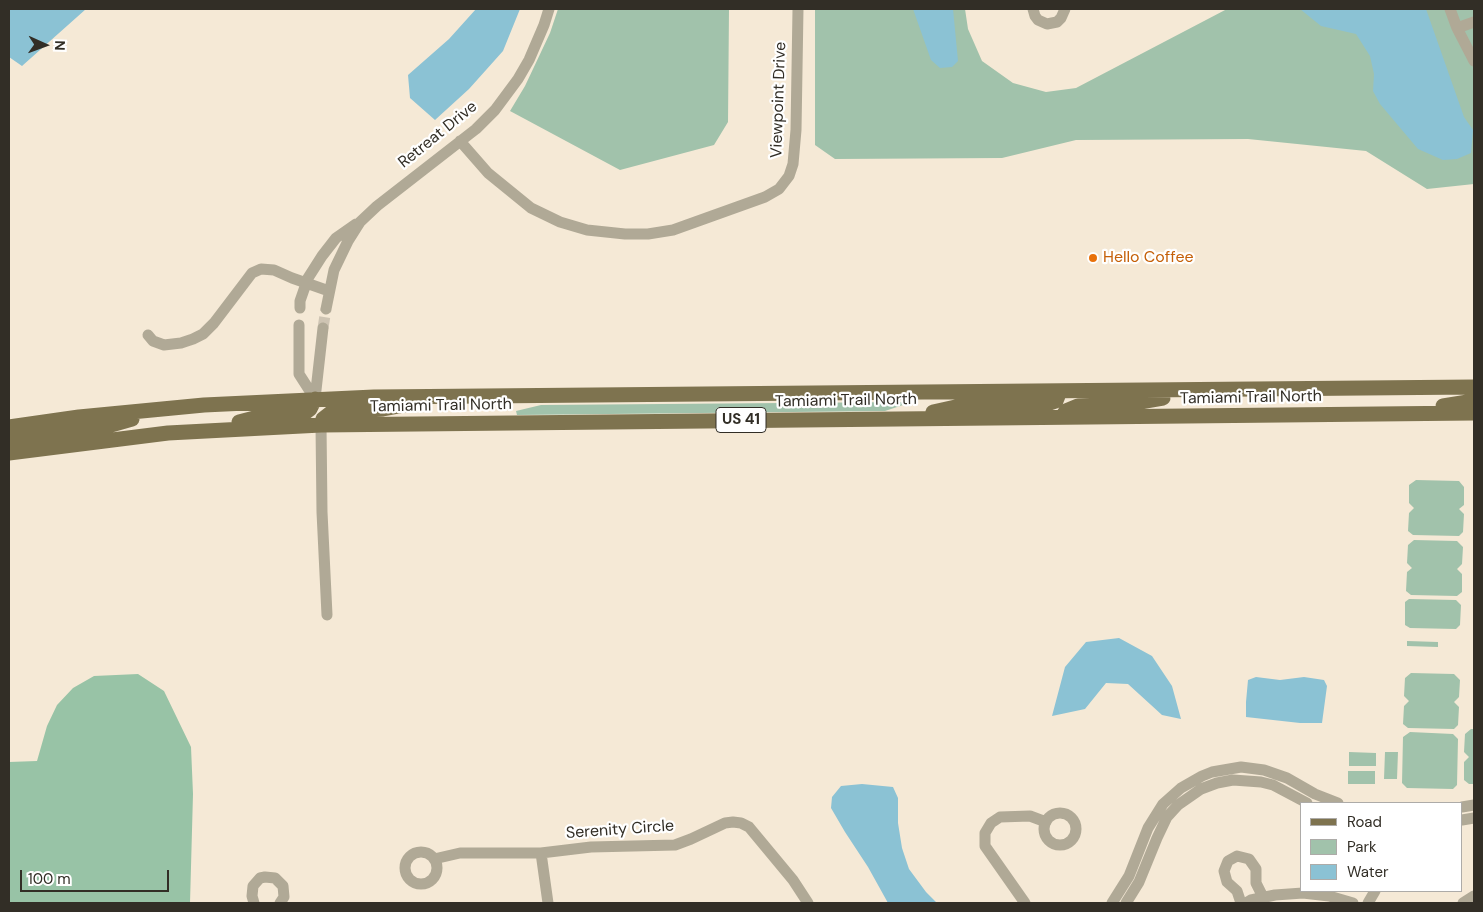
<!DOCTYPE html>
<style>
body{margin:0}
#map{position:relative;width:1483px;height:912px;overflow:hidden;background:#f5e9d6;font-family:"DM Sans",sans-serif}
canvas{display:block}
.frame{position:absolute;inset:0;border:10px solid #322e26;pointer-events:none}
.legend{position:absolute;left:1300px;top:802px;width:162px;height:90px;box-sizing:border-box;background:#fff;border:1px solid #adaba8;margin:0;padding:6px 9px;list-style:none;font-size:15px;color:#322e26}
.legend li{display:flex;align-items:center;gap:10px;height:25px}
.legend b{width:25px;border:1px solid #adaba8}
.north{position:absolute;left:20px;top:20px;width:50px;height:50px;-webkit-text-stroke:4px #fff;paint-order:stroke;rotate:92deg;font-size:14px;font-weight:700;line-height:20px;text-align:center;color:#322e26}
.north::after{content:'';display:block;margin:auto;width:18px;height:22px;background:#322e26;clip-path:polygon(50% 0,100% 100%,50% 72%,0 100%)}
.scale{position:absolute;left:20px;top:870px;width:149px;height:22px;box-sizing:border-box;border:2px solid #322e26;border-top:0;padding-left:6px;font-size:15px;line-height:18px;white-space:nowrap;color:#322e26;-webkit-text-stroke:4px #fff;paint-order:stroke}
</style>
<div id="map">
<canvas width="1483" height="912"></canvas>
<div class="frame"></div>
<ul class="legend">
<li><b style="height:6px;background:#7e734f"></b>Road</li>
<li><b style="height:14px;background:#a1c2ab"></b>Park</li>
<li><b style="height:14px;background:#8bc2d4"></b>Water</li>
</ul>
<div class="north">N</div>
<div class="scale">100 m</div>
</div>
<script>
const g = document.querySelector('canvas').getContext('2d');
g.lineJoin = 'round';
function fillPath(path, color) { g.fillStyle = color; g.fill(path, 'evenodd'); }
const poly = rows => new Path2D(rows.map(r => 'M' + r).join(''));
function strokePath(path, color, width, dash) { g.strokeStyle = color; g.lineWidth = width; g.lineCap = dash ? 'butt' : 'round'; g.setLineDash(dash || []); g.stroke(path); }
function label(font, color, halo, rows, align = 'center') {
  g.font = font + ' "DM Sans",sans-serif'; g.lineWidth = 4.5; g.setLineDash([]); g.textBaseline = 'middle'; g.strokeStyle = halo; g.fillStyle = color; for (const [text, x, y, turn = 0] of rows) {
    g.save(); g.translate(x, y); g.rotate((+turn || 0) * Math.PI / 180); g.textAlign = isNaN(turn) ? turn : align; if (halo) g.strokeText(text, 0, 0); g.fillText(text, 0, 0); g.restore();
  }
}
const green = poly([
 [558,9,729,9,728,122,714,145,620,170,510,111,525,86,550,33],
 [815,9,965,9,968,29,982,61,1013,83,1046,92,1076,88,1227,9,1474,9,1474,184,1427,189,1366,151,1248,139,1076,140,1002,158,835,159,815,145],
 [906,402,906,404,885,411,517,415,516,411,541,405],
 [1416,480,1459,481,1464,487,1464,505,1459,509,1464,514,1463,532,1459,536,1413,535,1408,531,1409,513,1414,508,1409,503,1409,485],
 [1414,540,1457,541,1463,547,1462,564,1457,569,1462,574,1462,592,1457,596,1411,595,1406,591,1407,572,1412,568,1407,563,1408,545],
 [1409,599,1456,600,1461,605,1460,625,1456,629,1410,628,1405,625,1405,602],
 [1407,641,1438,642,1438,647,1407,646],
 [1411,673,1454,674,1460,680,1459,697,1454,702,1459,707,1458,725,1454,729,1408,728,1403,724,1404,706,1409,701,1404,696,1405,678],
 [1471,729,1474,729,1474,784,1469,784,1464,780,1464,762,1469,757,1464,752,1465,734],
 [1410,732,1453,734,1458,739,1457,785,1453,789,1407,788,1402,783,1403,737],
 [1349,752,1376,753,1376,766,1349,766],
 [1385,752,1398,752,1397,779,1384,779],
 [1348,771,1375,771,1375,784,1348,784]
]);
const forest = poly([
 [138,674,164,691,191,747,193,794,190,903,9,903,9,762,37,761,47,726,57,705,73,688,94,676]
]);
const water = poly([
 [9,9,86,9,22,66,9,57],
 [476,9,520,9,503,51,469,89,435,120,410,98,408,75,449,39],
 [913,9,953,9,958,61,952,67,940,68,931,60],
 [1300,9,1426,9,1464,117,1473,130,1471,153,1457,159,1443,160,1418,149,1380,104,1373,91,1374,74,1370,56,1356,34,1321,26],
 [1119,638,1152,656,1172,686,1181,719,1162,715,1128,684,1106,683,1085,709,1052,716,1065,667,1086,642],
 [1256,677,1280,680,1304,677,1324,680,1327,686,1322,723,1300,723,1246,717,1246,702,1248,680],
 [862,784,893,787,898,798,898,823,902,848,909,869,926,892,937,903,888,903,868,867,845,832,831,808,832,797,841,786]
]);
const minorTunnel = poly([
 [323,328,326,309]
]);
const minor = poly([
 [1033,9,1035,16,1038,20,1047,24,1057,22,1061,18,1065,9],
 [1450,9,1457,28,1474,61],
 [1457,28,1474,22],
 [460,141,488,173,531,208,560,222,587,230,625,234,648,234,673,230,765,197,779,189,789,176,793,164,796,130,798,9],
 [300,308,300,301,308,278,322,256,336,238,356,224],
 [326,309,334,270,348,241,360,222,377,206,476,129,495,110,518,79,529,60,544,25,549,9],
 [299,325,299,374,315,399],
 [148,335,153,341,164,345,181,343,193,339,203,334,214,323,252,273,261,269,274,270,292,278,329,291],
 [315,399,323,328],
 [321,425,322,512,327,615],
 [1462,807,1474,805],
 '1044 829a16 16 0 1 1 32 0a16 16 0 1 1-32 0Z',
 [1462,820,1474,818],
 '405 868a16 16 0 1 1 32 0a16 16 0 1 1-32 0Z',
 [541,853,548,903],
 [434,859,460,853,541,853,591,847,675,845,691,839,725,823,733,822,741,823,749,827,793,880,808,903],
 [254,903,252,896,253,886,260,878,265,877,275,878,283,886,284,897,280,903],
 [1025,903,985,846,985,833,991,823,1000,817,1030,816,1046,822],
 [1112,903,1129,876,1148,828,1163,804,1181,788,1202,776,1212,772,1241,767,1264,770,1287,778,1315,794,1338,803],
 [1126,903,1139,882,1157,838,1167,817,1178,805,1201,789,1217,783,1233,780,1261,782,1273,785,1307,803],
 [1241,903,1237,891,1227,882,1224,871,1228,861,1237,856,1249,859,1256,869,1256,883,1263,897],
 [1246,903,1251,900,1275,895,1303,893,1329,896,1353,903],
 [1368,903,1375,891],
 [1463,903,1474,896]
]);
const major = poly([
 [1443,406,1474,401],
 [933,412,960,406,1044,405,1056,401,1060,391],
 [1062,417,1066,411,1078,406,1128,404,1163,398],
 [239,422,266,415,306,412,310,409,315,399],
 [321,425,323,419,332,412,383,409,410,404],
 [9,427,79,417,204,405,374,397,1474,387],
 [9,441,104,427,132,419],
 [9,453,168,433,321,425,1474,413]
]);
const markers = [
 [1093,258,5,"#e8710a"]
];
const shields = [
 [741,420,50]
];
const shieldNames = [
 ["US 41",741,420]
];
const streetNames = [
 ["Viewpoint Drive",779,100,-88],
 ["Retreat Drive",438,135,-39],
 ["Tamiami Trail North",1251,398,-1],
 ["Tamiami Trail North",846,401,-1],
 ["Tamiami Trail North",441,406,-1],
 ["Serenity Circle",620,830,-4]
];
const foodNames = [
 ["Hello Coffee",1103,258]
];
fillPath(green, '#a1c2ab');
fillPath(forest, '#98c3a6');
fillPath(water, '#8bc2d4');
strokePath(minorTunnel, '#cec4b3', 11, [11, 5.5]);
strokePath(minor, '#b0a996', 11);
strokePath(major, '#7e734f', 15);
for (const [x, y, r, color] of markers) { const dot = new Path2D(); dot.arc(x, y, r, 0, 2 * Math.PI); g.fillStyle = color; g.fill(dot); strokePath(dot, '#fff', 2); }
for (const [x, y, w] of shields) { const box = new Path2D(); box.roundRect(x - w / 2, y - 12.5, w, 25, 4); g.fillStyle = '#fff'; g.fill(box); strokePath(box, '#322e26', 1); }
label('bold 15px', '#322e26', null, shieldNames);
label('16px', '#322e26', '#fff', streetNames);
label('16px', '#c56008', '#fff', foodNames, 'left');
</script>
